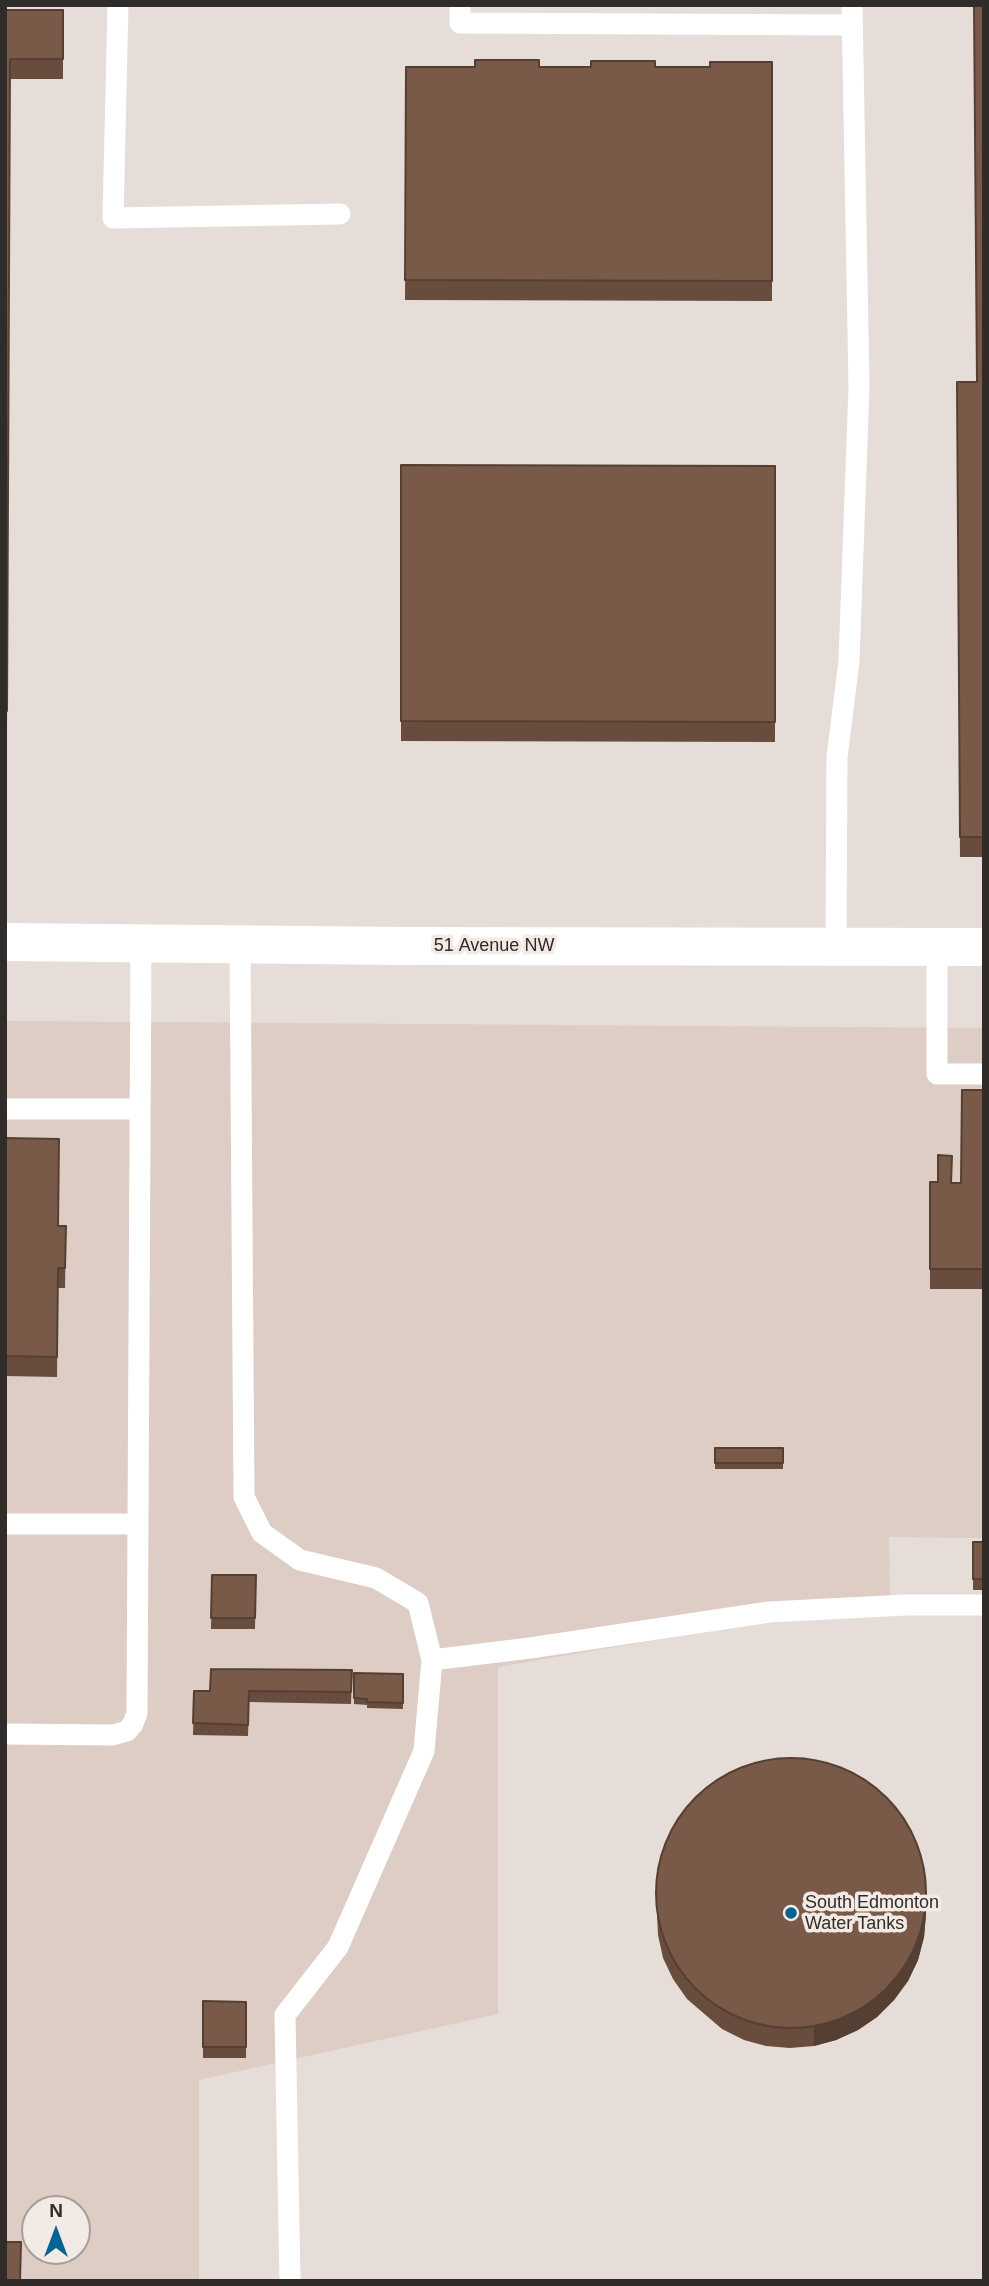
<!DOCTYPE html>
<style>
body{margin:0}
#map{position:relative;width:989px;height:2286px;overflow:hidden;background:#e6ddd8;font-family:Helvetica,sans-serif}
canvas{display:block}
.frame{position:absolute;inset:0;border:7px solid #302c2a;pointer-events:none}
.north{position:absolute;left:21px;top:2195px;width:70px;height:70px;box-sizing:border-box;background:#f3eae5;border:2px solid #a59e9a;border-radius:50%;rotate:0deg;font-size:19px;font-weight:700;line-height:28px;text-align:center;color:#302c2a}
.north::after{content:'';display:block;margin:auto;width:24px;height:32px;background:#006492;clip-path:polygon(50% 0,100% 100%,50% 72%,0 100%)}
</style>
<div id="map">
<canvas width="989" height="2286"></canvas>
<div class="frame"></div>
<div class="north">N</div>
</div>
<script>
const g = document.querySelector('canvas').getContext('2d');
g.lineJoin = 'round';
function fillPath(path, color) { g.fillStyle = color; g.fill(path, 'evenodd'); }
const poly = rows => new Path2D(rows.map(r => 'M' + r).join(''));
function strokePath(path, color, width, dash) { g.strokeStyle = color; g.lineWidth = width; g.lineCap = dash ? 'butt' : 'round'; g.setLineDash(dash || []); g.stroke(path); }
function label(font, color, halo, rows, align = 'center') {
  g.font = font + ' Helvetica,sans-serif'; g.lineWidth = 7; g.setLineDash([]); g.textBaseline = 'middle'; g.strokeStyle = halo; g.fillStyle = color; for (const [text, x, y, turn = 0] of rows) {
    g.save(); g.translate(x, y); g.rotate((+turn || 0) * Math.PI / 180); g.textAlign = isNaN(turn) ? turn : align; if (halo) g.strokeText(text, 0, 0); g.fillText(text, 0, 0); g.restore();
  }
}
const built = poly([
 [5,1021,984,1028,984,1538,889,1537,890,1600,498,1667,498,2014,199,2080,199,2281,5,2281],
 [35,2209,77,2209,77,2251,35,2251]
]);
const lane = poly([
 [118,5,113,218,340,214],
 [460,5,460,23,852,25],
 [240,944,244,1497,262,1533,300,1560,376,1578,418,1603,432,1660,424,1751,338,1947,285,2015,290,2281],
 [836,946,837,757,849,661,859,387,852,5],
 [937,947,937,1074,984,1074],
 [5,1109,140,1109],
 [5,1524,138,1524],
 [432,1660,530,1648,769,1612,906,1605,984,1605],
 [5,1734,113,1735,127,1731,133,1724,137,1713,141,943]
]);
const secondary = poly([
 [5,942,404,946,984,947]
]);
const wall = poly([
 [984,5,984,857,960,857,957,382,977,382],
 [5,10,63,10,63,79,10,79,7,731,5,731],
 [772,62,772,301,405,300,406,67,710,67],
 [401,465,775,466,775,742,401,741],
 [984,1090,984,1289,930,1289,930,1182,961,1183],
 [5,1138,59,1226,66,1226,65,1288,58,1288,57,1377,5,1376],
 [715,1448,783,1448,783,1469,715,1469],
 [973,1542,984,1542,984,1590,973,1590],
 [212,1575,256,1575,255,1629,211,1629],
 [352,1670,351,1704,249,1702,248,1736,193,1735,194,1691,210,1691],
 [354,1673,403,1674,403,1709,367,1708,367,1705,354,1704],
 [656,1892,926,1914,924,1937,918,1960,908,1981,894,2000,877,2017,858,2030,836,2040,814,2046,790,2048,766,2046,744,2040,722,2029,687,1999,673,1979,663,1958,658,1935],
 [203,2001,246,2002,246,2058,203,2058]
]);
const shadedWall = poly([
 [926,1894,926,1914,924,1937,918,1960,908,1981,894,2000,877,2017,858,2030,836,2040,814,2046,814,2026]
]);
const building = poly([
 [974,5,984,5,984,837,960,837,957,382,977,382,974,5],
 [5,10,63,10,63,59,10,59,7,711,5,711,5,10],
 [475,60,539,60,539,67,591,67,591,61,655,61,655,67,710,67,710,62,772,62,772,281,405,280,406,67,475,67,475,60],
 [401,465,775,466,775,722,401,721,401,465],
 [962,1090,984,1090,984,1269,930,1269,930,1182,938,1182,938,1155,952,1156,951,1183,961,1183,962,1090],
 [5,1138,59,1139,58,1226,66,1226,65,1268,58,1268,57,1357,5,1356,5,1138],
 [715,1448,783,1448,783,1463,715,1463,715,1448],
 [973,1542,984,1542,984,1579,973,1579,973,1542],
 [212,1575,256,1575,255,1618,211,1618,212,1575],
 [211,1669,352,1670,351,1692,249,1691,248,1725,193,1723,194,1691,210,1691,211,1669],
 [354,1673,403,1674,403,1703,367,1702,367,1699,354,1698,354,1673],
 '656 1893a135 135 0 1 1 270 0a135 135 0 1 1-270 0Z',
 [203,2001,246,2002,246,2047,203,2047,203,2001],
 [5,2242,21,2242,20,2281,5,2281,5,2242]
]);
const markers = [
 [791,1913,7,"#006492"]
];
const streetNames = [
 ["51 Avenue NW",494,946]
];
const poiNames = [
 ["South Edmonton",805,1903],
 ["Water Tanks",805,1924]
];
fillPath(built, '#ddcdc5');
strokePath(lane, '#fff', 21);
strokePath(secondary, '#fff', 38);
fillPath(wall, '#684d3e');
fillPath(shadedWall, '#553f32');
fillPath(building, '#795a48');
strokePath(building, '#553f32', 2);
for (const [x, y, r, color] of markers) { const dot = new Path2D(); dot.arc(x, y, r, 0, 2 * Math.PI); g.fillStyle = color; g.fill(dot); strokePath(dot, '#f3eae5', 2.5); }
label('18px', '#302c2a', '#f3eae5', streetNames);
label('18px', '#302c2a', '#f3eae5', poiNames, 'left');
</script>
